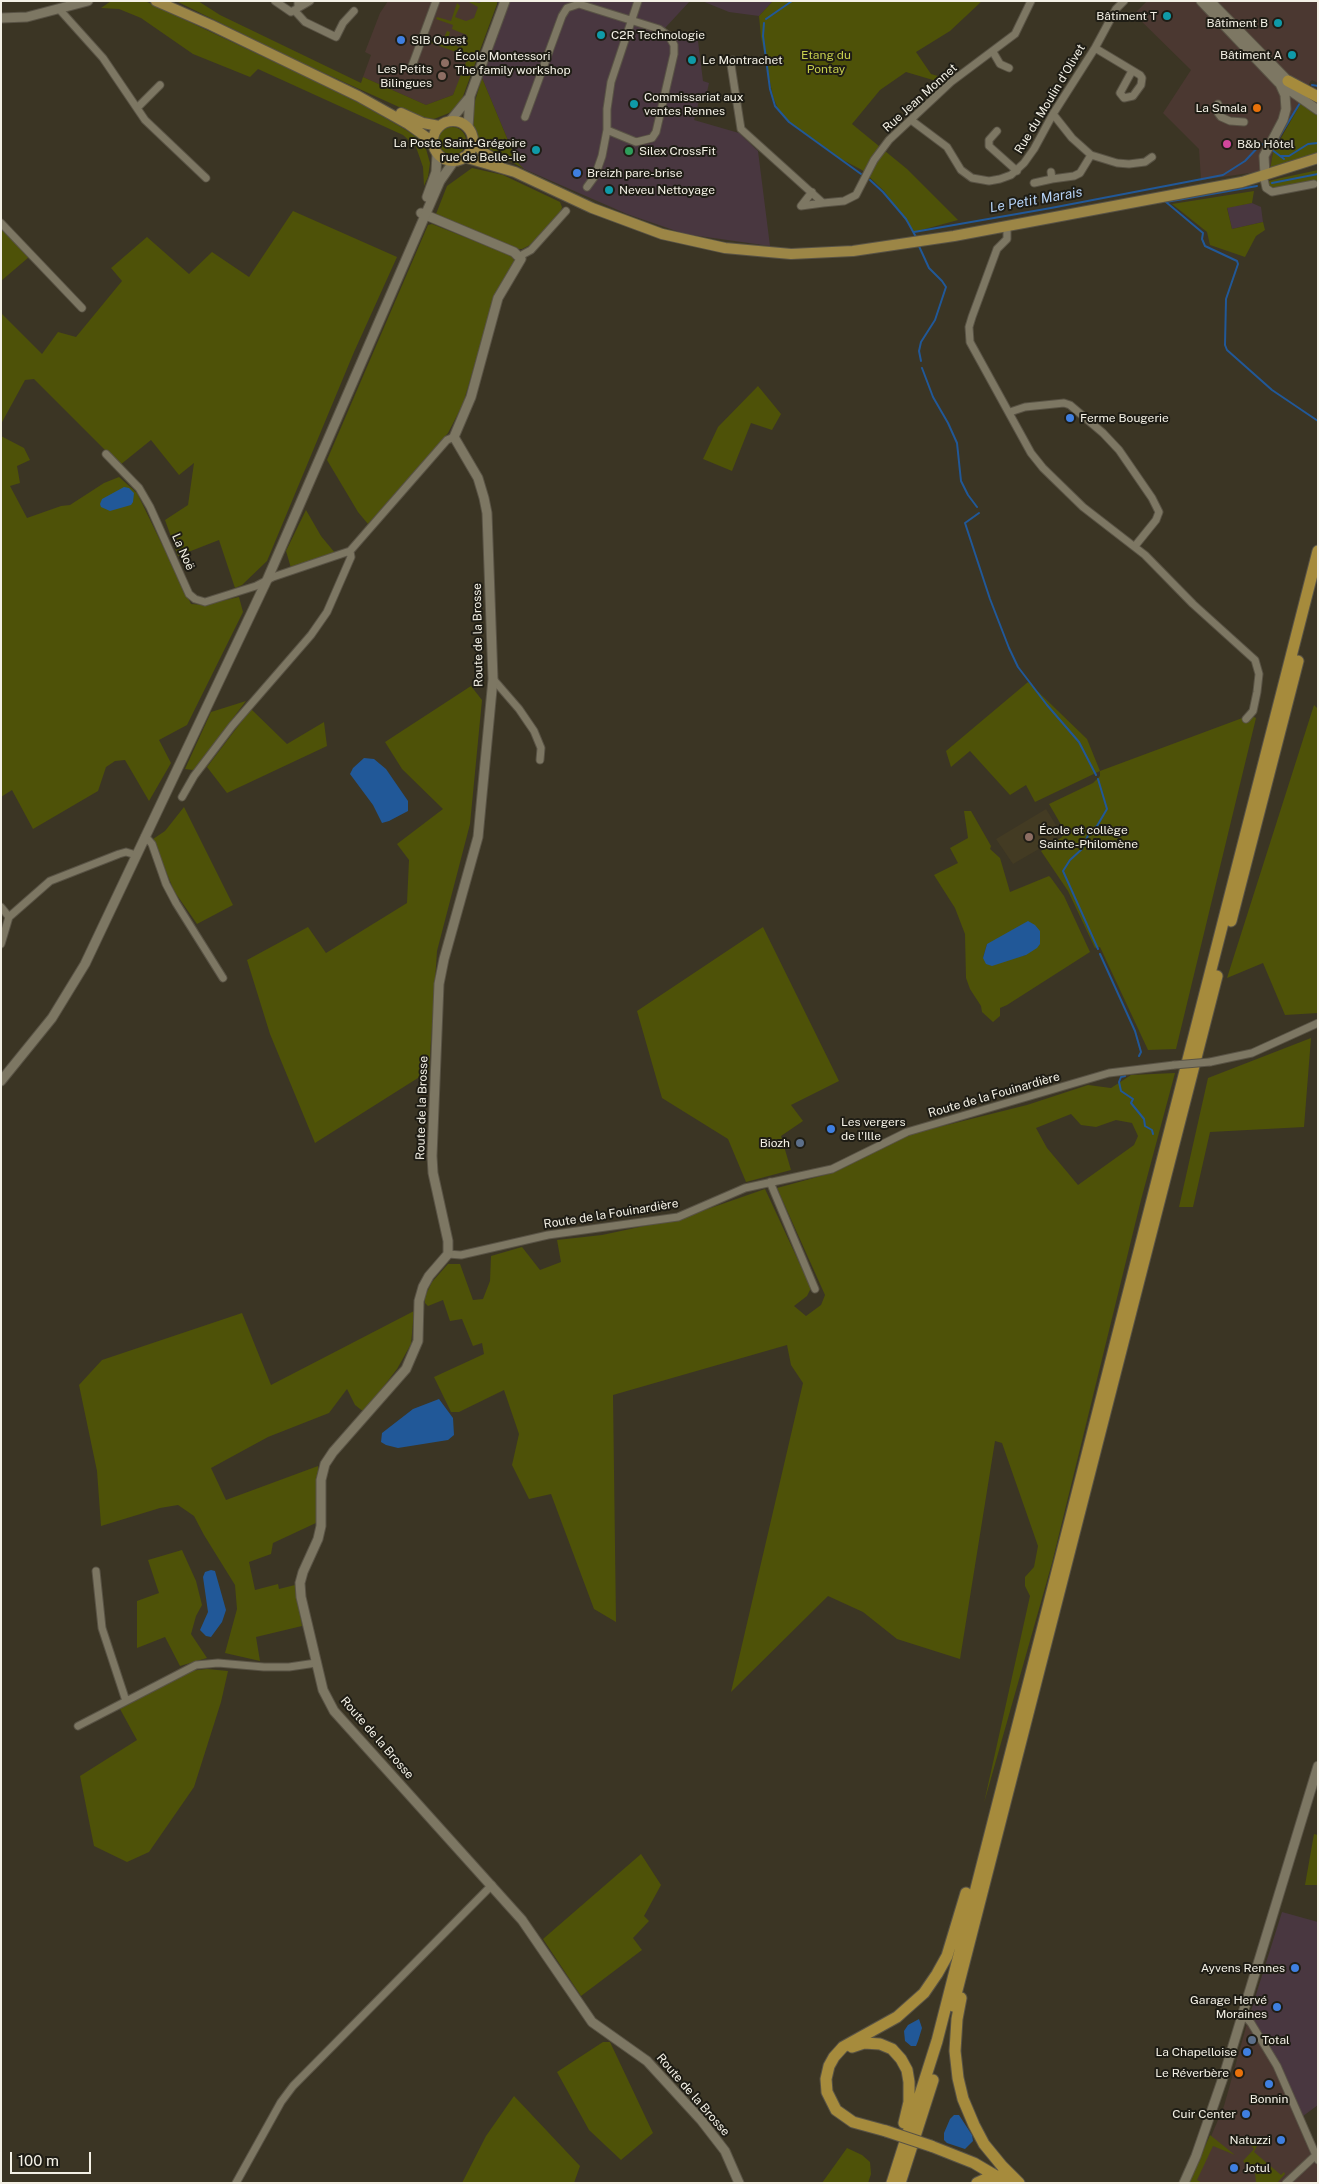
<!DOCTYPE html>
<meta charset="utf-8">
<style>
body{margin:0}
#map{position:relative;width:1319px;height:2184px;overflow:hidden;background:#3b3524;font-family:"Public Sans",sans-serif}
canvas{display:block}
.frame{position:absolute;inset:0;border:2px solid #f4f1e6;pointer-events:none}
.scale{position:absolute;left:10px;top:2152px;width:81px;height:22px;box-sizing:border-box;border:2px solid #f4f1e6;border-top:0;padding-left:6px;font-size:15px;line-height:18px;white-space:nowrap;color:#f4f1e6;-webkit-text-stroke:4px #1f1d15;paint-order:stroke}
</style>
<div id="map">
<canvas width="1319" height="2184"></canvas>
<div class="frame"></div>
<div class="scale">100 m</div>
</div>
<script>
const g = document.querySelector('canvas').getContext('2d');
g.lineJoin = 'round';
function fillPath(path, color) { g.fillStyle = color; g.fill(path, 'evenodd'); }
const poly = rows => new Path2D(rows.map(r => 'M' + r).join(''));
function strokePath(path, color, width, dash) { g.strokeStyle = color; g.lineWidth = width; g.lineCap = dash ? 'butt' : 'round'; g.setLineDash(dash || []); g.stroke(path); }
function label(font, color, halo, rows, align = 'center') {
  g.font = font + ' "Public Sans",sans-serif'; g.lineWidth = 4; g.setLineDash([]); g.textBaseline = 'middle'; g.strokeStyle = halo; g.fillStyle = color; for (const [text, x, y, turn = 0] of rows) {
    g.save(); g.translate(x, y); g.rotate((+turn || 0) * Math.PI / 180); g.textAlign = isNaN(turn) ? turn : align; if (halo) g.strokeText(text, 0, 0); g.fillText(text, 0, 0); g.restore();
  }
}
const commercial = poly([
 [388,1,495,1,453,95,426,105,363,77,371,55,365,52,380,13],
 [1147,1,1318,1,1318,83,1312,80,1310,82,1273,152,1270,170,1201,180,1199,149,1163,113,1191,70,1134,14],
 [1248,2020,1270,2058,1318,2161,1318,2183,1191,2183,1224,2106]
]);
const industrial = poly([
 [510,1,690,1,665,28,676,38,697,33,703,81,709,83,705,101,699,101,694,120,739,133,758,151,770,246,685,234,627,214,524,169,517,162,482,78],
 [702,1,773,1,759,16,729,12],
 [1252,203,1261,207,1263,222,1232,229,1227,207],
 [1282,1912,1318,1922,1318,2105,1299,2119,1270,2058,1248,2020]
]);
const built = poly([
 [1046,809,1059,830,1056,839,1013,864,996,839]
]);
const green = poly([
 [111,1,145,1,302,75,361,104,406,130,418,138,426,149,430,163,428,177,424,186,423,167,416,147,403,135,258,69,250,77,193,54,141,18,119,9,101,8],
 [176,1,198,1,220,15,361,83,363,77,426,105,453,95,466,62,459,53,428,42,429,40,441,44,447,31,450,32,447,42,459,47,463,44,467,35,452,29,453,25,436,19,437,17,451,21,457,3,460,6,455,17,466,21,474,18,478,7,467,1,480,3,481,1,497,1,497,4,462,99,456,108,449,113,434,119,421,117,302,63],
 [773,1,982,1,950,31,916,52,931,74,948,79,943,83,906,72,880,90,852,124,907,169,958,220,914,232,884,191,862,170,841,159,789,122,779,111,773,97,761,37,759,16],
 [482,78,517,162,524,169,486,147,478,140,472,124,472,111],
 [1301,103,1318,114,1318,155,1270,170,1273,152],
 '438 141a14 14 0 1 1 28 0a14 14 0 1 1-28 0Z',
 [472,168,503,175,560,202,562,207,561,211,530,245,522,249,517,249,436,214,447,186],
 [1318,170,1318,181,1278,189,1272,187,1268,184,1269,181,1281,178],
 [1254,191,1252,203,1227,208,1232,229,1263,222,1265,230,1256,236,1245,257,1210,245,1207,232,1172,204],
 [293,211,397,257,354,352,267,561,242,585,235,588,219,540,178,556,165,520,188,505,194,463,179,475,151,440,120,465,34,379,25,380,1,424,1,313,42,354,58,332,76,337,122,281,111,268,147,237,189,274,212,252,249,277],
 [432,224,507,254,513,257,514,261,511,269,495,295,463,404,448,433,368,524,358,512,327,460,428,225],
 [1,227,29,257,1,281],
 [758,386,781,414,772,430,751,423,732,471,703,459,718,427],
 [1,436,24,448,30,460,17,466,20,483,10,486,27,518,61,506,70,505,104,483,119,477,137,493,191,604,204,605,239,597,243,612,187,725,159,740,171,763,149,801,125,760,115,761,106,767,98,791,33,829,12,790,1,797],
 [306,510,321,536,335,553,291,568,286,551],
 [1028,682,1087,739,1100,771,1245,717,1250,715,1256,718,1176,1049,1148,1050,1100,947,1095,948,1068,891,1041,851,1062,837,1063,828,1049,804,1093,783,1100,776,1100,771,1035,802,1026,785,1010,795,970,751,951,767,946,751],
 [471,686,482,700,470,824,437,951,429,1071,315,1143,270,1034,247,960,308,927,326,953,407,903,409,860,397,844,443,809,402,769,385,742],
 [246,701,196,767,193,770,185,769,211,712],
 [1314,705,1318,709,1318,1013,1285,1015,1263,963,1227,978],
 [251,709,287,744,324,722,327,746,227,793,207,767],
 [184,807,233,905,197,924,174,891,153,839,165,831],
 [964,811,971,811,991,846,990,849,1000,858,1010,892,1049,876,1051,878,1064,896,1090,952,1007,1005,1000,1008,1000,1016,993,1022,982,1012,981,1006,970,989,966,978,965,934,955,908,934,875,958,863,950,848,968,838],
 [987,944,1026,955,1014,958,983,958],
 [763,927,839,1081,791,1105,803,1121,781,1136,791,1170,746,1182,728,1139,662,1098,637,1011],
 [1311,1038,1304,1127,1210,1132,1193,1207,1179,1207,1208,1078],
 [1175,1073,1141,1200,1052,1563,984,1803,1030,1596,1025,1586,1025,1577,1034,1567,1038,1546,1002,1443,995,1441,960,1659,897,1639,863,1612,828,1596,731,1692,803,1383,791,1365,787,1345,613,1395,616,1622,594,1609,551,1494,529,1499,512,1465,519,1434,504,1390,459,1412,451,1412,434,1377,484,1354,482,1343,473,1346,462,1319,450,1321,443,1300,428,1306,425,1303,425,1296,432,1282,448,1264,460,1264,473,1300,483,1299,490,1281,491,1256,522,1247,540,1270,561,1262,557,1240,602,1235,682,1218,765,1189,811,1288,807,1296,794,1306,806,1316,821,1305,825,1295,777,1188,832,1173,911,1134,1027,1105,1088,1085,1111,1088,1131,1075],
 [1071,1114,1081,1125,1096,1127,1116,1120,1132,1123,1138,1136,1134,1145,1078,1185,1047,1148,1036,1128],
 [414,1311,411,1344,397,1369,364,1412,355,1405,347,1389,329,1413,268,1437,211,1468,226,1500,318,1466,318,1522,273,1543,271,1554,249,1562,255,1590,278,1584,279,1589,295,1585,302,1626,256,1637,260,1661,225,1653,237,1609,235,1585,204,1535,194,1516,178,1505,160,1508,101,1526,97,1471,79,1385,102,1360,242,1313,271,1385],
 [182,1550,196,1581,202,1605,196,1616,191,1634,207,1658,180,1666,165,1637,137,1648,137,1601,159,1593,148,1560],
 [207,1669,228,1671,221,1702,194,1787,149,1852,127,1862,94,1846,80,1776,137,1740,120,1709,189,1671],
 [1314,1834,1318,1835,1318,1885,1305,1885],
 [641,1854,661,1885,644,1916,649,1921,633,1938,642,1950,581,1996,543,1939],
 [603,2042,610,2042,653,2133,621,2160,589,2130,557,2072],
 [514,2096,580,2166,574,2183,462,2183,486,2136],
 [1210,2135,1235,2155,1213,2146,1197,2180,1202,2183,1189,2183],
 [1252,2140,1257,2146,1254,2152,1281,2175,1284,2172,1285,2174,1277,2183,1256,2183,1255,2172,1252,2172,1243,2161,1254,2149,1249,2143],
 [847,2148,862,2155,870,2162,871,2174,868,2183,822,2183]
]);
const water = poly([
 [124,487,129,488,134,493,133,502,131,505,110,511,101,507,100,504,102,499],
 [364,758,374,759,386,769,408,801,408,811,389,821,382,823,373,805,350,774,353,768],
 [1028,921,1035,925,1040,931,1040,944,1037,948,1026,955,992,966,986,964,983,958,987,944],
 [439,1399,453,1418,454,1435,448,1440,398,1448,386,1445,381,1442,382,1433,413,1409],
 [211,1570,215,1571,226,1610,222,1622,211,1637,206,1636,200,1630,208,1612,203,1577,205,1572],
 [919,2019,922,2028,918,2041,916,2046,911,2046,905,2041,904,2031,908,2025],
 [954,2115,959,2115,972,2135,973,2141,965,2149,947,2143,944,2140,944,2133,950,2119]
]);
const stream = poly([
 [766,19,792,1],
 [764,23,763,36,770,89,775,106,789,122,861,174],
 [1312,85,1318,86],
 [1273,147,1300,103],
 [1271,149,1284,159],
 [1281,156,1289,156,1308,144,1318,143],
 [870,180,883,192,906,219,916,237],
 [1272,183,1318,174],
 [1166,202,1203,233,1202,239,1205,246,1237,261,1238,264,1226,299,1225,345,1227,350,1272,390,1318,421],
 [1166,202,1257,186],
 [914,232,1051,208,1223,175,1245,161,1261,144,1265,145],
 [918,244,929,268,942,281,946,287,935,320,921,342,919,351,921,361],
 [922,368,933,397,948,423,957,443,961,481,968,495,977,507],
 [979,513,965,523,990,599,1009,648,1018,667,1047,705,1079,742,1096,775],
 [1098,779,1107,809,1097,826,1090,831,1082,849,1070,860,1063,871,1098,949],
 [1100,954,1135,1031,1141,1052,1139,1056],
 [1124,1074,1125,1076,1121,1077,1119,1082,1121,1091,1133,1099,1131,1103,1144,1119,1145,1126,1152,1130,1153,1134]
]);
const minor = poly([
 [275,1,291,12,298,8,298,1],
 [298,8,310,1],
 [59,9,103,58,145,120,206,178],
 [295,11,305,22,336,37,343,23,354,11],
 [1095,48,1140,75,1142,78,1141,85,1133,96,1124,98,1120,93,1132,71],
 [993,52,1000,64,1009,68],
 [733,60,731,65,741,129,823,203,844,201,856,195,874,160,889,140,951,82,1015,34,1031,1],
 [423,70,412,66,436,1],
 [1218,104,1218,113,1221,117,1230,121,1244,122],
 [137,108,160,85],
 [1053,114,1072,138,1091,155,1117,163,1129,164,1145,162,1152,157],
 [525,117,562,16,567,8,579,4,659,29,669,36,674,45,674,54,656,132,652,138,636,142,607,130],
 [911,120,947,147,961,170,972,178,989,181,1000,179,1011,175,1024,163,1034,149,1053,114,1095,48,1116,9,1124,1],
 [997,131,989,140,989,146,1017,171],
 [1051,172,1052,179,1074,176,1080,173,1091,155],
 [1264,179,1266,188,1272,192,1314,184],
 [1034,183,1052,179],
 [587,187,595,176,602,156,607,130,607,109,611,82,638,1],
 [812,192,801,206,823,203],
 [1,223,82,308],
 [1007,226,1007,239,997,249,972,317,969,327,970,342,1031,453,1043,468,1083,507,1145,555,1193,604,1255,660,1259,674,1257,692,1253,711,1246,719],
 [520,256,531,250,566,211],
 [1010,412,1025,407,1064,403,1070,405,1103,433,1119,450,1152,498,1159,512,1156,520,1135,546],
 [106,454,139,488,150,507,189,594,195,599,205,602,256,586,273,577,350,551,447,440,454,437],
 [493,679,519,709,534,731,541,748,540,760],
 [182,797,194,776,232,726,311,635,327,612,351,557,350,551],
 [145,836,152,844,166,884,176,903,223,978],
 [1,907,9,917],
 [1,944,9,917,50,881,119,854,126,852,136,855],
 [1210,1062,1252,1053,1318,1023],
 [770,1182,815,1289],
 [448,1254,461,1255,548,1235,678,1217,745,1188,832,1169,907,1132,1109,1073,1174,1065],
 [96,1571,102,1628,126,1701],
 [78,1726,196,1665,218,1663,264,1667,289,1667,316,1663],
 [1243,2014,1251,2023,1277,2066,1318,2160],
 [236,2183,281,2102,293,2086,492,1885],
 [1286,2183,1317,2154]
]);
const tertiary = poly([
 [1201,1,1278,82,1318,110],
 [1210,1,1293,86],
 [1,18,27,17,88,1],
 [1265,175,1264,156,1283,120,1286,109,1285,95,1280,84],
 [421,213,514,252,521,259,498,298,471,397,454,437,478,478,484,498,487,513,493,679,478,837,444,959,439,984,432,1156,433,1173,448,1241,448,1254,429,1276,423,1287,419,1301,418,1341,406,1369,333,1452,325,1464,321,1480,321,1526,318,1539,303,1572,300,1583,301,1597,323,1690,334,1711,522,1920,592,2022,647,2061,701,2120,725,2151,739,2183]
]);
const secondary = poly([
 [450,121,468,99],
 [468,128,470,96,505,1],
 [427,197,436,172,437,154],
 [1,1081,52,1018,85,964,267,580,440,181,454,161],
 [1184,2183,1196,2156,1225,2072,1318,1766]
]);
const primary = poly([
 [156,1,211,25,358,96,408,124,433,142],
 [401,113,423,123,439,126],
 '433 141a20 20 0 1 1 40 0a20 20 0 1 1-40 0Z',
 [473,141,483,152,499,162],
 [464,157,515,172,592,208,662,234,725,248,791,254,853,251,954,236,1242,182,1318,158]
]);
const trunk = poly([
 [1288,81,1318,97],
 [1231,921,1298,661],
 [961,1998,957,2019,955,2051,958,2078,963,2099,974,2125,984,2144,1002,2166,1019,2183],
 [953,2006,1217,976],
 [852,2047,864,2043,880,2044,892,2049,901,2059,907,2070,909,2082,909,2102,904,2123],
 [886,2131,853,2122,836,2110,827,2092,826,2079,829,2066,834,2057,843,2047,897,2017,924,1993,937,1974,947,1956,966,1893],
 [931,2146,974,2163,1008,2183],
 [892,2183,937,2041,1318,551],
 [900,2183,933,2080],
 [977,2183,988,2178,998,2176]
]);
const minorBridge = poly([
 [1174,1065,1210,1062]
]);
const trunkBridge = poly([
 [886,2131,931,2146]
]);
const markers = [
 [1167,16,5,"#0f9aa8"],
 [1278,23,5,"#0f9aa8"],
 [601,35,5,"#0f9aa8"],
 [401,40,5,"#3f7fe0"],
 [1292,55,5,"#0f9aa8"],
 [692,60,5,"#0f9aa8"],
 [445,63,5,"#8d6e63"],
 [442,76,5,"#8d6e63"],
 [634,104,5,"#0f9aa8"],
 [1257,108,5,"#e8710a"],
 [1227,144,5,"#d1479c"],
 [536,150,5,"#0f9aa8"],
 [629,151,5,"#2e9e5b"],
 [577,173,5,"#3f7fe0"],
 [609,190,5,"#0f9aa8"],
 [1070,418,5,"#3f7fe0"],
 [1029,837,5,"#8d6e63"],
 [831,1129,5,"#3f7fe0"],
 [800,1143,5,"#5c6f8a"],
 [1295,1968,5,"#3f7fe0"],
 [1277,2007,5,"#3f7fe0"],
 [1252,2040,5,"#5c6f8a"],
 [1247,2052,5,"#3f7fe0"],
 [1239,2073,5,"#e8710a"],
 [1269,2084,5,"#3f7fe0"],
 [1246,2114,5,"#3f7fe0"],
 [1281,2140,5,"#3f7fe0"],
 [1234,2168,5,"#3f7fe0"]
];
const poiNames = [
 ["Bâtiment T",1157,16,"right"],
 ["Bâtiment B",1268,23,"right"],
 ["C2R Technologie",611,35],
 ["SIB Ouest",411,40],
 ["Bâtiment A",1282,55,"right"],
 ["École Montessori",455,56],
 ["The family workshop",455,70],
 ["Le Montrachet",702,60],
 ["Les Petits",432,69,"right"],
 ["Bilingues",432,83,"right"],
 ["Commissariat aux",644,97],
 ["ventes Rennes",644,111],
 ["La Smala",1247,108,"right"],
 ["La Poste Saint-Grégoire",526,143,"right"],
 ["rue de Belle-Île",526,157,"right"],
 ["B&b Hôtel",1237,144],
 ["Silex CrossFit",639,151],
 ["Breizh pare-brise",587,173],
 ["Neveu Nettoyage",619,190],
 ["Ferme Bougerie",1080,418],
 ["École et collège",1039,830],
 ["Sainte-Philomène",1039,844],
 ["Les vergers",841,1122],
 ["de l'Ille",841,1136],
 ["Biozh",790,1143,"right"],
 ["Ayvens Rennes",1285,1968,"right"],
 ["Garage Hervé",1267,2000,"right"],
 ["Moraines",1267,2014,"right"],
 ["Total",1262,2040],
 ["La Chapelloise",1237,2052,"right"],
 ["Le Réverbère",1229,2073,"right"],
 ["Bonnin",1269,2099,"center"],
 ["Cuir Center",1236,2114,"right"],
 ["Natuzzi",1271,2140,"right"],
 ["Jotul",1244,2168]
];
const parkNames = [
 ["Etang du",826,55],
 ["Pontay",826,69]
];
const streetNames = [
 ["Rue Jean Monnet",920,98,-42],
 ["Rue du Moulin d'Olivet",1050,99,-59],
 ["La Noë",183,552,66],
 ["Route de la Brosse",478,635,-91],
 ["Route de la Fouinardière",994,1095,-16],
 ["Route de la Brosse",422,1108,-88],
 ["Route de la Fouinardière",611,1214,-9],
 ["Route de la Brosse",377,1738,49],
 ["Route de la Brosse",693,2095,49]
];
const waterNames = [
 ["Le Petit Marais",1036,200,-10]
];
fillPath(commercial, '#4b3831');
fillPath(industrial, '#493740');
fillPath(built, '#433b23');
fillPath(green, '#4e5208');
fillPath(water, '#215898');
strokePath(stream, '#215898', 2);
strokePath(minor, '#595345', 9);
strokePath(tertiary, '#595345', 11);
strokePath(secondary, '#595345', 11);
strokePath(primary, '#595345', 12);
strokePath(trunk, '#595345', 13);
strokePath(minor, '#7d7763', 7);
strokePath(tertiary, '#7d7763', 9);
strokePath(secondary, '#7d7763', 9);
strokePath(primary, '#9c8646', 10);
strokePath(trunk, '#a68b3c', 11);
strokePath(minorBridge, '#595345', 9, []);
strokePath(trunkBridge, '#595345', 13, []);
strokePath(minorBridge, '#7d7763', 7);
strokePath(trunkBridge, '#a68b3c', 11);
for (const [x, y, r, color] of markers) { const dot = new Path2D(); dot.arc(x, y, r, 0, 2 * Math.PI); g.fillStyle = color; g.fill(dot); strokePath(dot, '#1f1d15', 2); }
label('12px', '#f4f1e6', '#1f1d15', poiNames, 'left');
label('12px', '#c5cd4d', '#1f1d15', parkNames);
label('12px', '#f4f1e6', '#1f1d15', streetNames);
label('italic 14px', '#b4d1f5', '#1f1d15', waterNames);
</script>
